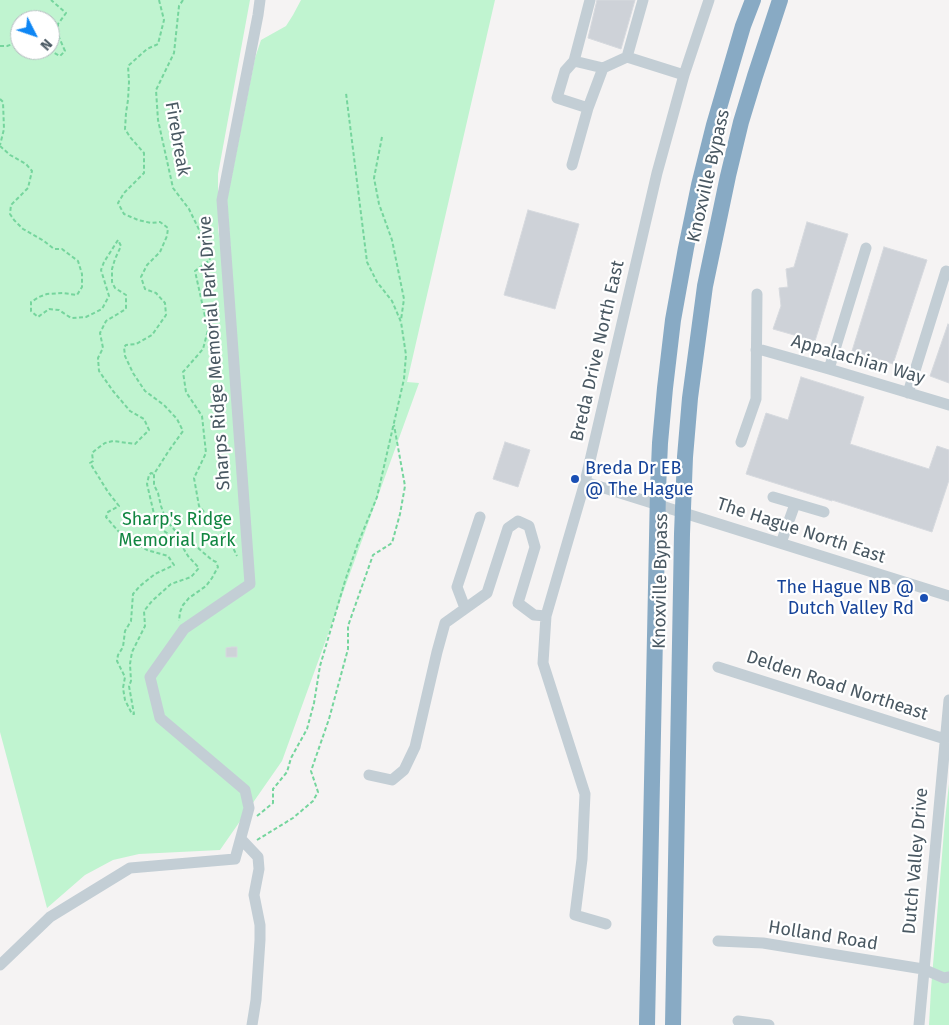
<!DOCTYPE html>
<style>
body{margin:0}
#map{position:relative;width:949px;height:1025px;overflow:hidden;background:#f5f3f3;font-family:"Fira Sans",sans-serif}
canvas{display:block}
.north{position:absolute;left:10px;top:10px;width:50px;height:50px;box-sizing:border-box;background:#fff;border:1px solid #b6bcc0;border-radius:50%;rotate:131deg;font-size:14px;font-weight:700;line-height:20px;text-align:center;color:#495862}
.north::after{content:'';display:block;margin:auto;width:18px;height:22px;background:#0e86f4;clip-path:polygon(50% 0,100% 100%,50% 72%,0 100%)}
</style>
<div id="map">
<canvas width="949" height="1025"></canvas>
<div class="north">N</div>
</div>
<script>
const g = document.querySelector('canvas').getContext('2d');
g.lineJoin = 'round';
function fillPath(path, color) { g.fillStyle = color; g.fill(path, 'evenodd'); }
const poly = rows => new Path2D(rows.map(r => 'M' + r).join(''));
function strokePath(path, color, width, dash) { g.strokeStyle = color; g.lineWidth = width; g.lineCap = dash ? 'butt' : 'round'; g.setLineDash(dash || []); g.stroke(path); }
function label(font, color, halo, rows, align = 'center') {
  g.font = font + ' "Fira Sans",sans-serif'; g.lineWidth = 4.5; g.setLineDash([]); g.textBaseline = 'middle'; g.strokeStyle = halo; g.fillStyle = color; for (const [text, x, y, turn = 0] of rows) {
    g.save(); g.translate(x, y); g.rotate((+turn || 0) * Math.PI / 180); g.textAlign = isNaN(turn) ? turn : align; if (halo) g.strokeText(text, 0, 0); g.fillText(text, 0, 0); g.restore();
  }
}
const green = poly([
 [0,0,250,0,218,174,218,229,238,356,227,200,255,58,261,40,286,26,293,15,301,0,495,0,407,382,419,383,282,761,220,850,139,854,113,860,85,875,47,908,0,732],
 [20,20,50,20,50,50,20,50],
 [949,784,949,1025,929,1025,931,989,945,819]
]);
const building = poly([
 [597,0,635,0,621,49,588,38,597,0],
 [528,210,579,224,555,309,504,295,528,210],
 [807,222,848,234,815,341,773,329,781,306,779,288,788,287,786,269,794,267,807,222],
 [884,247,927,260,893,364,852,351,884,247],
 [948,324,949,325,949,383,930,376,948,324],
 [801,377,864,397,850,444,929,469,937,446,949,450,949,480,932,532,832,500,832,501,746,474,766,413,788,420,801,377],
 [505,442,530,450,518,487,493,479,505,442],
 [232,647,237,647,237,657,226,657,226,648,232,647]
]);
const path = poly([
 [159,0,164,20,158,44,147,49,128,66,129,82,128,100,126,113,125,129,130,137,144,153,144,173,124,193,118,203,124,214,138,220,151,223,160,222,168,228,167,236,160,252,147,265,141,277,145,289,156,293,165,303,166,315,152,335,136,344,126,345,124,347,125,356,133,373,145,391,164,405,177,419,183,431,168,452,154,474,154,485,158,493,161,506,166,520,179,535,194,547,198,548,212,560,216,562,218,567,212,578,206,586,189,598,183,605,180,612,179,621],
 [183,0,179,6,174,53,156,90,158,120,173,188,189,209,206,244,210,260,195,271,208,330,203,349,183,372,186,392,202,416,206,453,194,478,199,506,216,526,228,537,237,556],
 [0,46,7,46,13,44,20,47],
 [49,50,60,56,65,51,58,35,58,24,66,13,51,0],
 [0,99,3,102,4,129,0,145],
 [382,137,374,178,379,204,392,240,404,299,401,320],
 [0,146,10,155,26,164,32,171,28,188,11,205,10,214,14,220,23,229,44,241,54,249,62,249,78,261,82,274,82,287,77,295,63,293,47,294,39,297,31,302,31,311,38,317,49,309,59,310,71,318,86,317,102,309,109,296,101,270,104,262,118,240,121,246,115,259,112,269,112,282,115,288,126,295,126,309,106,321,100,333,103,348,98,358,99,371,113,391,130,411,144,419,149,430,135,444,113,441,105,443,98,448,92,453,93,461,90,463,108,492,119,506,108,512,106,517,119,532,147,550,168,556,174,565,155,574,140,586,133,594,131,621,125,631,123,647,118,655,117,661,125,677,123,688,125,700,132,714,134,714,129,686,131,681,130,664,132,652,145,626,144,611,152,601,171,584,191,577,199,568,188,556,182,546,173,537,164,531,154,514,147,484,149,475,151,473,154,474],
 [257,816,273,803,273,789,287,772,291,758,307,729,314,703,320,666,345,581,357,546,377,497,404,379,406,355,401,322,392,301,377,282,367,262,346,93],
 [257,840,293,818,313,801,318,792,311,771,329,719,348,649,348,626,373,555,392,543,400,514,405,486,394,425]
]);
const minor = poly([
 [590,0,574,61,603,68,627,57,684,75],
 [627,57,643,0],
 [574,61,565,71,557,98,588,108],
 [572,165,588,108,603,68],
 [756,350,762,350,829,369,949,405],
 [829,369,866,248],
 [908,393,946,271],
 [741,442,756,399,757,294],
 [585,482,949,596],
 [773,497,824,512],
 [781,543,795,504],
 [465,608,457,587,480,517],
 [718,667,945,739],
 [369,775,392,780,404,770,415,747,437,652,445,623,487,593,508,528,518,521,529,526,535,547,518,603,534,615,546,616],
 [241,839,258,857,259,869,254,895,260,925,260,940,256,1000,252,1025],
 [606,924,575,915,582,859,585,794,543,663,546,616,585,482,657,173,684,75,709,0],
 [718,941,763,943,923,969,944,978,949,977],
 [0,965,50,917,130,868,235,859,249,808,245,790,160,718,150,677,184,629,250,584,222,200,258,15,260,0],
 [738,1021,769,1025],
 [919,1025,949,700]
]);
const highway = poly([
 [647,1025,658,490,660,443,665,388,673,320,686,248,699,185,714,125,743,26,753,0],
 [673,1025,682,534,685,457,690,398,705,286,728,176,741,122,755,76,780,0]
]);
const markers = [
 [575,479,5,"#1a4fb4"],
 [924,598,5,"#1a4fb4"]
];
const streetNames = [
 ["Firebreak",177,139,80],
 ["Knoxville Bypass",709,176,-77],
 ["Breda Drive North East",598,351,-77],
 ["Sharps Ridge Memorial Park Drive",215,353,-94],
 ["Appalachian Way",858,360,16],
 ["The Hague North East",801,531,18],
 ["Knoxville Bypass",661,581,-89],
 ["Delden Road Northeast",837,686,18],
 ["Dutch Valley Drive",916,861,-85],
 ["Holland Road",823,936,9]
];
const transitNames = [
 ["Breda Dr EB",585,469],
 ["@ The Hague",585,490],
 ["The Hague NB @",914,588,"right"],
 ["Dutch Valley Rd",914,609,"right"]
];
const parkNames = [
 ["Sharp's Ridge",177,520],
 ["Memorial Park",177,541]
];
fillPath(green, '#c0f4d0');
fillPath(building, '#ced2d8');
strokePath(building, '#d6d9de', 1);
strokePath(path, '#75d59d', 2, [4, 2.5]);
strokePath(minor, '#c3ced5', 11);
strokePath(highway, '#88aac4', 16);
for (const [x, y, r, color] of markers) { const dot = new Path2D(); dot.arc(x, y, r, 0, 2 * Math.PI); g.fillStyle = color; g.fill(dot); strokePath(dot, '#fff', 2); }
label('18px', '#495862', '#fff', streetNames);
label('18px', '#164399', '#fff', transitNames, 'left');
label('18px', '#118641', '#fff', parkNames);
</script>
